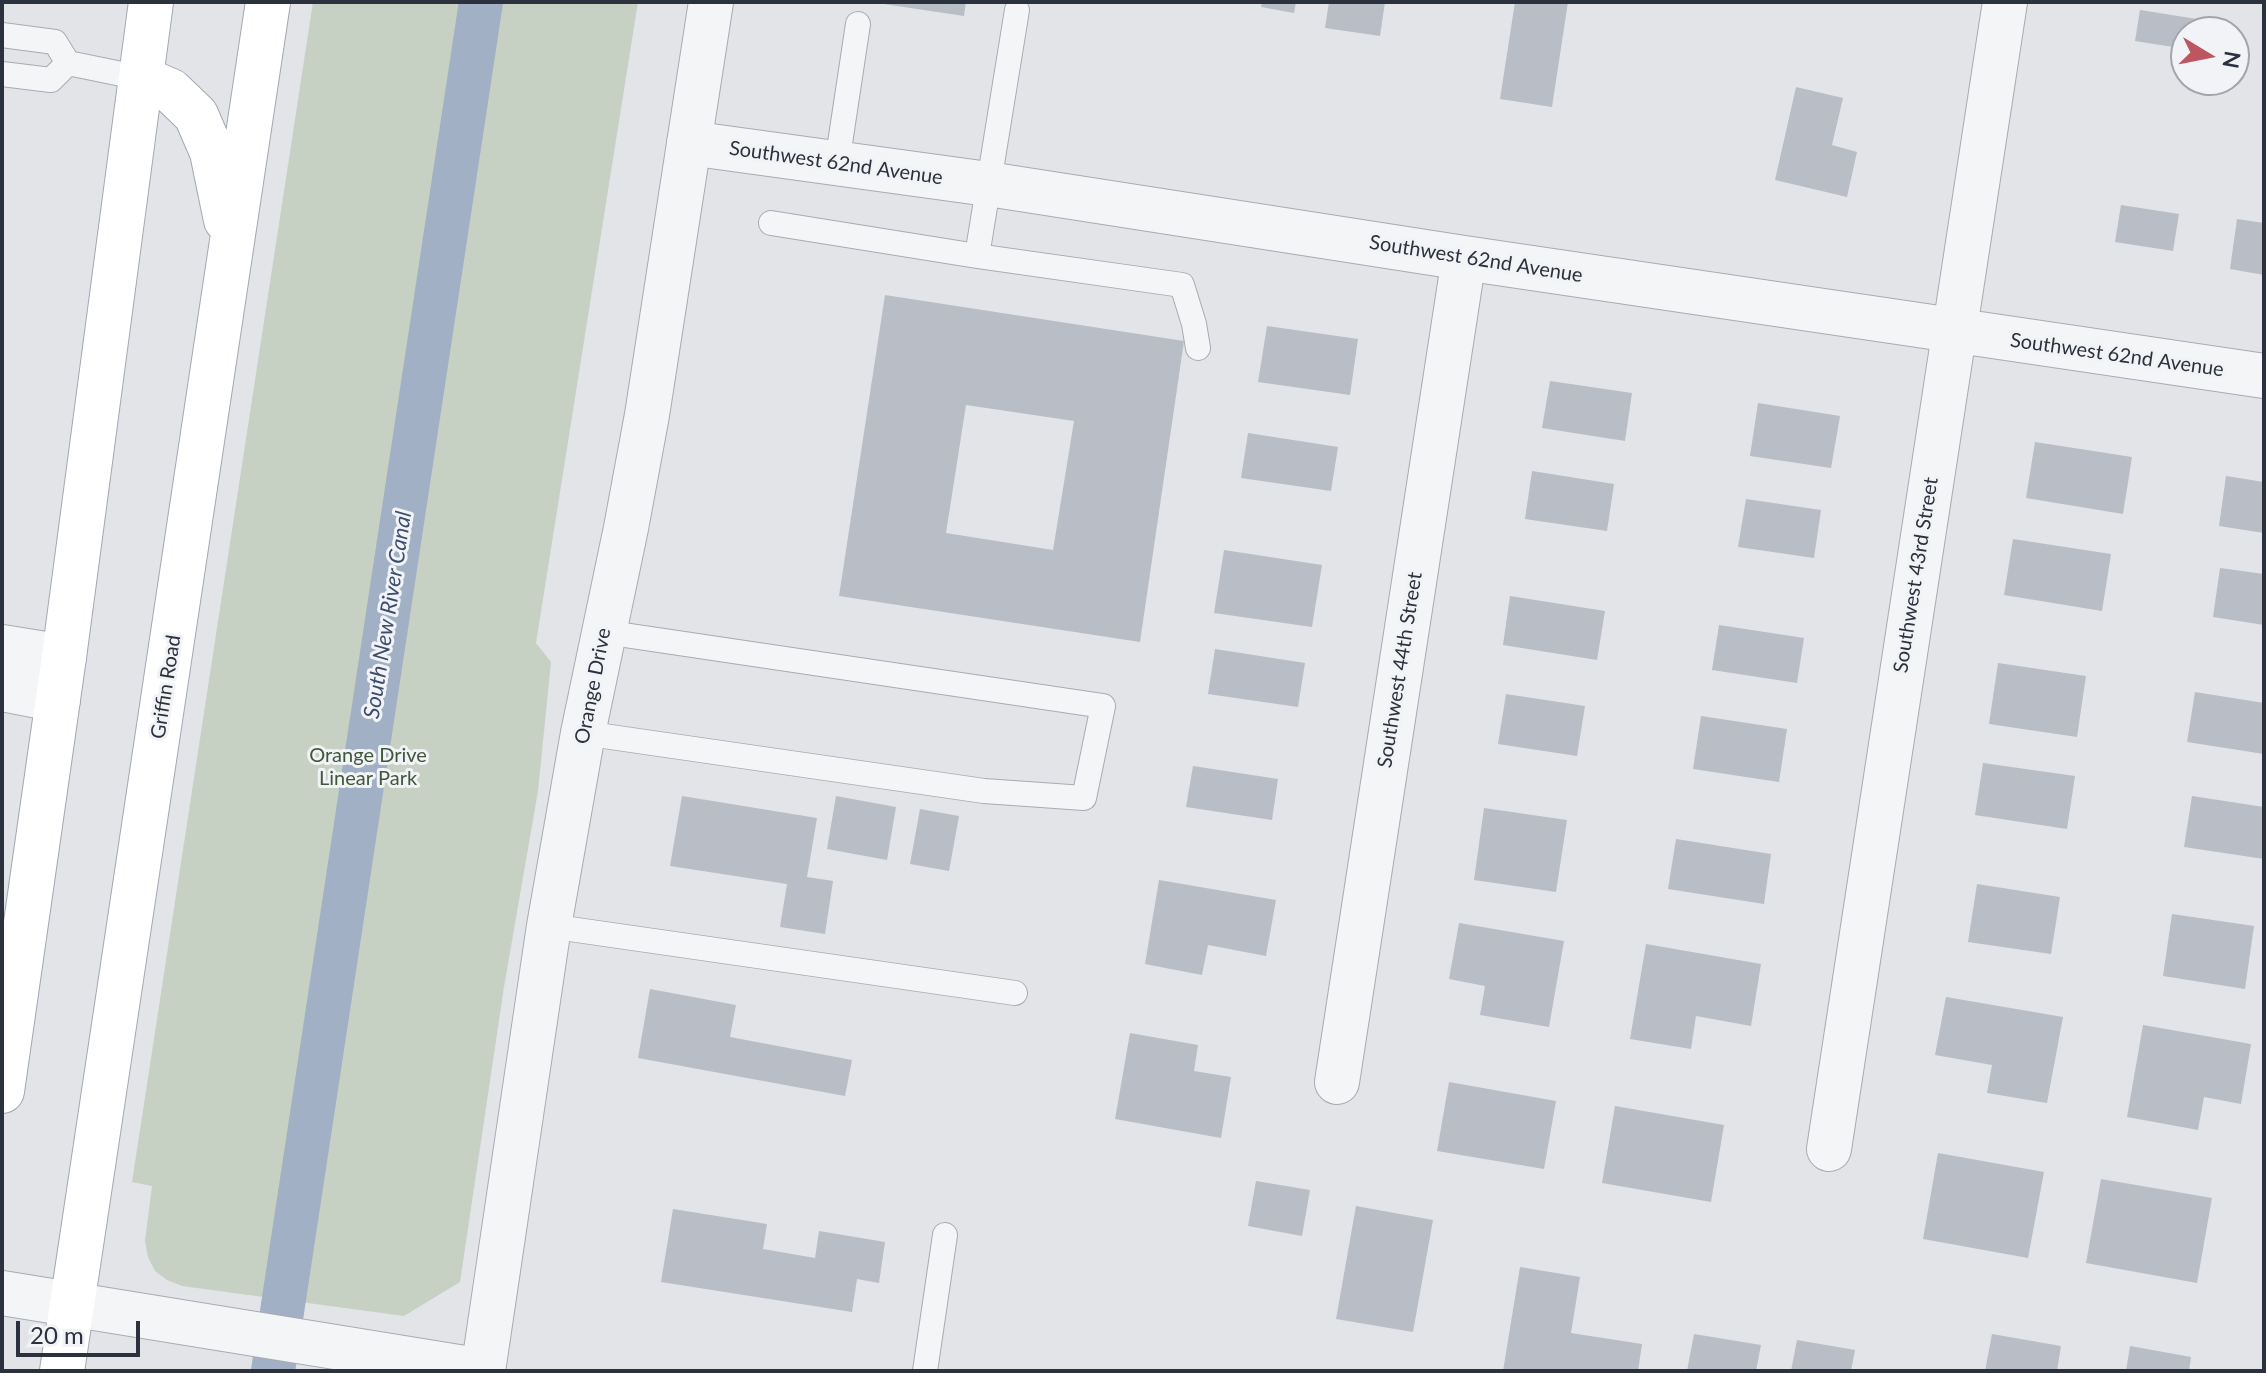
<!DOCTYPE html>
<style>
body{margin:0}
#map{position:relative;width:2266px;height:1373px;overflow:hidden;background:#e2e4e8;font-family:Lato,sans-serif}
canvas{display:block}
.frame{position:absolute;inset:0;border:4px solid #2c313e;pointer-events:none}
.north{position:absolute;left:2170px;top:16px;width:80px;height:80px;box-sizing:border-box;background:#f1f3f6;border:2px solid #a2a5ac;border-radius:50%;rotate:100deg;font-size:22px;font-weight:700;line-height:32px;text-align:center;color:#2c313e}
.north::after{content:'';display:block;margin:auto;width:28px;height:36px;background:#be565f;clip-path:polygon(50% 0,100% 100%,50% 72%,0 100%)}
.scale{position:absolute;left:16px;top:1321px;width:124px;height:36px;box-sizing:border-box;border:4px solid #2c313e;border-top:0;padding-left:10px;font-size:24px;line-height:28px;white-space:nowrap;color:#2c313e;-webkit-text-stroke:6px #f1f3f6;paint-order:stroke}
</style>
<div id="map">
<canvas width="2266" height="1373"></canvas>
<div class="frame"></div>
<div class="north">N</div>
<div class="scale">20 m</div>
</div>
<script>
const g = document.querySelector('canvas').getContext('2d');
g.lineJoin = 'round';
function fillPath(path, color) { g.fillStyle = color; g.fill(path, 'evenodd'); }
const poly = rows => new Path2D(rows.map(r => 'M' + r).join(''));
function strokePath(path, color, width, dash) { g.strokeStyle = color; g.lineWidth = width; g.lineCap = dash ? 'butt' : 'round'; g.setLineDash(dash || []); g.stroke(path); }
function label(font, color, halo, rows, align = 'center') {
  g.font = font + ' Lato,sans-serif'; g.lineWidth = 6; g.setLineDash([]); g.textBaseline = 'middle'; g.strokeStyle = halo; g.fillStyle = color; for (const [text, x, y, turn = 0] of rows) {
    g.save(); g.translate(x, y); g.rotate((+turn || 0) * Math.PI / 180); g.textAlign = isNaN(turn) ? turn : align; if (halo) g.strokeText(text, 0, 0); g.fillText(text, 0, 0); g.restore();
  }
}
const green = poly([
 [313,2,638,2,536,643,551,662,538,791,504,987,460,1282,404,1316,182,1286,167,1280,155,1271,148,1257,145,1241,152,1186,132,1182]
]);
const canal = poly([
 [273,1371,481,2]
]);
const building = poly([
 [885,2,966,2,964,16,884,4],
 [1262,2,1296,2,1294,13,1261,7],
 [1329,2,1385,2,1380,36,1325,28],
 [1515,2,1568,2,1552,107,1500,99],
 [2140,10,2197,19,2195,32,2186,32,2186,49,2135,41],
 [1796,87,1843,98,1832,145,1857,152,1847,197,1775,180],
 [2121,205,2179,214,2173,251,2115,242],
 [2237,219,2264,223,2264,275,2230,269],
 [885,295,1184,341,1140,642,839,596],
 [966,405,1074,421,1053,550,946,533],
 [1267,326,1358,339,1350,395,1258,382],
 [1550,381,1632,393,1625,441,1542,428],
 [1758,403,1840,416,1831,468,1750,456],
 [1248,433,1338,447,1331,491,1241,478],
 [2035,442,2132,457,2123,514,2026,498],
 [1532,471,1614,484,1607,531,1525,519],
 [2226,476,2264,482,2264,533,2219,526],
 [1746,499,1821,510,1814,558,1738,547],
 [2013,539,2111,554,2102,611,2004,595],
 [1224,550,1322,565,1312,627,1214,613],
 [2220,568,2264,574,2264,625,2213,617],
 [1510,596,1605,611,1597,660,1503,645],
 [1719,625,1804,638,1797,683,1712,670],
 [1215,649,1305,663,1298,707,1208,694],
 [1998,663,2086,676,2077,737,1989,724],
 [2195,692,2264,703,2264,754,2187,742],
 [1506,694,1585,706,1577,756,1498,744],
 [1701,716,1787,729,1779,782,1693,769],
 [1983,763,2075,776,2067,829,1975,815],
 [1193,766,1278,779,1272,820,1186,807],
 [682,796,817,818,807,877,833,881,825,934,780,927,787,884,670,866],
 [836,796,896,807,887,860,827,849],
 [2192,796,2264,807,2264,859,2184,847],
 [1484,808,1567,820,1556,892,1474,880],
 [920,809,959,816,949,871,910,864],
 [1676,839,1771,854,1764,904,1668,889],
 [1159,880,1276,900,1266,956,1208,945,1202,975,1145,964],
 [1977,884,2060,897,2051,954,1968,942],
 [2172,914,2254,926,2245,989,2163,976],
 [1459,923,1564,941,1549,1027,1480,1015,1485,986,1449,979],
 [1646,944,1761,964,1751,1026,1696,1016,1691,1049,1630,1039],
 [650,989,736,1005,730,1037,852,1060,845,1096,638,1058],
 [1946,997,2063,1017,2047,1103,1987,1093,1992,1065,1935,1055],
 [2143,1025,2251,1044,2241,1104,2204,1097,2198,1130,2127,1117],
 [1130,1033,1198,1045,1194,1071,1231,1077,1221,1138,1115,1119],
 [1449,1082,1556,1101,1544,1169,1437,1151],
 [1615,1106,1724,1125,1711,1202,1602,1183],
 [1938,1153,2044,1172,2028,1258,1923,1239],
 [2101,1179,2212,1198,2197,1283,2086,1263],
 [1256,1181,1310,1190,1302,1236,1248,1226],
 [1356,1206,1433,1220,1413,1332,1336,1319],
 [673,1209,767,1224,763,1249,815,1258,819,1231,885,1242,879,1283,857,1279,852,1312,661,1282],
 [1520,1267,1580,1277,1571,1333,1642,1344,1638,1371,1503,1371],
 [1694,1334,1761,1345,1756,1371,1687,1371],
 [1992,1334,2061,1346,2057,1371,1985,1371],
 [1797,1340,1855,1350,1851,1371,1791,1371],
 [2130,1346,2191,1357,2189,1371,2126,1371]
]);
const service = poly([
 [2,35,55,42,68,63,141,78],
 [2,74,51,80,68,63],
 [837,163,858,24],
 [771,223,977,256,1182,285,1194,324,1198,348],
 [977,256,1017,10],
 [583,733,984,791,1084,798,1103,706,604,632],
 [549,926,1015,993],
 [925,1371,945,1235]
]);
const minor = poly([
 [689,143,988,184,1464,258,2264,376],
 [2,647,64,657],
 [2,689,58,700],
 [1337,1082,1464,258],
 [1829,1149,2005,2]
]);
const tertiary = poly([
 [2,1293,483,1371],
 [483,1371,549,926,583,733,626,528,647,415,711,2]
]);
const primary = poly([
 [141,78,171,91,196,115,212,152,226,220],
 [2,1091,64,657,151,2],
 [62,1371,268,2]
]);
const streetNames = [
 ["Southwest 62nd Avenue",836,163,8],
 ["Southwest 62nd Avenue",1476,259,9],
 ["Southwest 62nd Avenue",2117,355,8],
 ["Southwest 43rd Street",1916,575,-81],
 ["Southwest 44th Street",1400,670,-81],
 ["Orange Drive",593,686,-79],
 ["Griffin Road",166,687,-81]
];
const parkNames = [
 ["Orange Drive",368,756],
 ["Linear Park",368,779]
];
const waterNames = [
 ["South New River Canal",388,615,-81]
];
fillPath(green, '#c6d1c4');
strokePath(canal, '#a1b0c4', 44);
fillPath(building, '#b9bdc5');
strokePath(service, '#a8abb2', 26);
strokePath(minor, '#a8abb2', 46);
strokePath(tertiary, '#a8abb2', 46);
strokePath(primary, '#a2a8b3', 46);
strokePath(service, '#f4f5f7', 24);
strokePath(minor, '#f4f5f7', 44);
strokePath(tertiary, '#f4f5f7', 44);
strokePath(primary, '#fff', 44);
label('20px', '#2c313e', '#f1f3f6', streetNames);
label('20px', '#3f583b', '#f1f3f6', parkNames);
label('italic 22px', '#3b4e6d', '#f1f3f6', waterNames);
</script>
